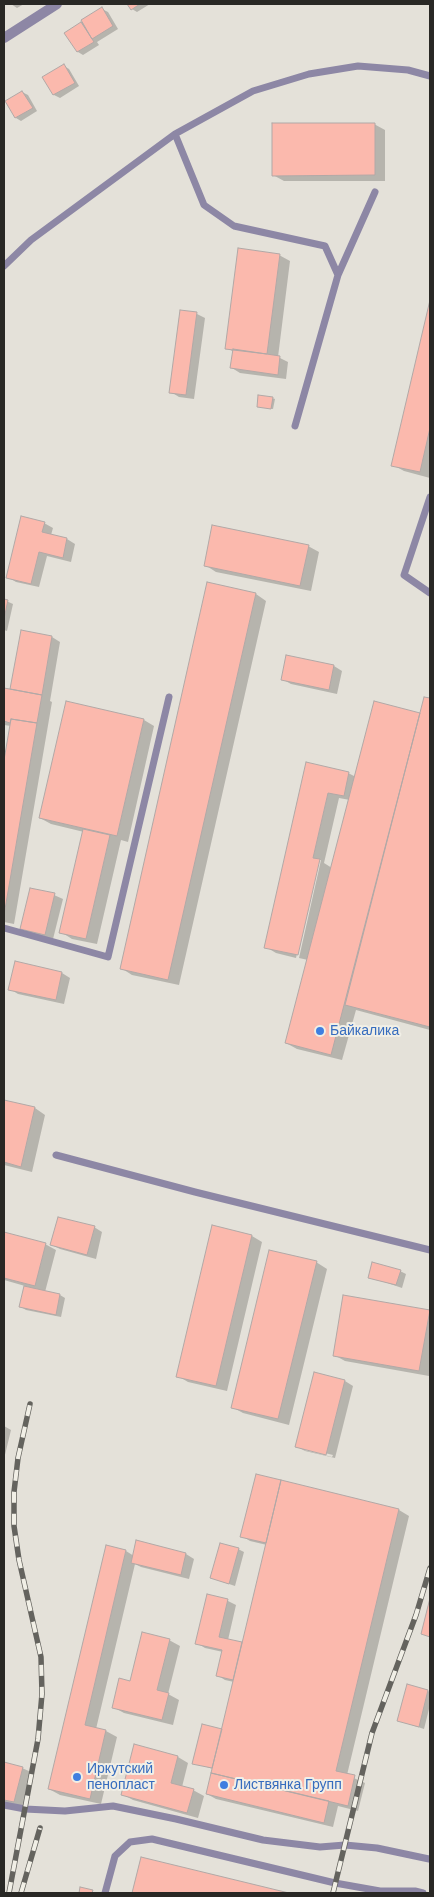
<!DOCTYPE html>
<meta charset="utf-8">
<style>
body{margin:0}
#map{position:relative;width:434px;height:1897px;overflow:hidden;background:#e4e1d9;font-family:Arial,sans-serif}
canvas{display:block}
.frame{position:absolute;inset:0;border:5px solid #292825;pointer-events:none}
</style>
<div id="map">
<canvas width="434" height="1897"></canvas>
<div class="frame"></div>
</div>
<script>
const g = document.querySelector('canvas').getContext('2d');
g.lineJoin = 'round';
function fillPath(path, color) { g.fillStyle = color; g.fill(path, 'evenodd'); }
const poly = rows => new Path2D(rows.map(r => 'M' + r).join(''));
function strokePath(path, color, width, dash) { g.strokeStyle = color; g.lineWidth = width; g.lineCap = dash ? 'butt' : 'round'; g.setLineDash(dash || []); g.stroke(path); }
function label(font, color, halo, rows, align = 'center') {
  g.font = font + ' Arial,sans-serif'; g.lineWidth = 4; g.setLineDash([]); g.textBaseline = 'middle'; g.strokeStyle = halo; g.fillStyle = color; for (const [text, x, y, turn = 0] of rows) {
    g.save(); g.translate(x, y); g.rotate((+turn || 0) * Math.PI / 180); g.textAlign = isNaN(turn) ? turn : align; if (halo) g.strokeText(text, 0, 0); g.fillText(text, 0, 0); g.restore();
  }
}
const shadow = poly([
 [11,4,24,4,17,8],
 [128,4,150,4,137,12,132,9],
 [102,9,108,12,118,29,97,42,99,45,83,55,78,52,66,33],
 [64,66,69,69,79,86,60,98,54,95,44,77],
 [22,92,28,95,37,111,21,121,16,118],
 [374,124,385,130,385,181,284,181,273,175],
 [279,255,290,261,278,357,288,362,286,379,240,373,232,368,234,352,227,348],
 [430,306,430,478,404,471,393,465],
 [197,314,205,318,194,399,179,397,171,392],
 [272,398,275,399,273,409,258,407],
 [44,523,53,528,51,535,67,539,75,544,71,562,47,556,39,587,16,582,8,577],
 [308,546,319,552,311,591,216,572,205,565],
 [256,594,266,601,179,985,132,975,121,968],
 [4,600,13,604,7,631,4,630],
 [52,637,60,642,50,701,52,702,14,924,4,922,4,767,11,726,4,725,4,690,17,692,11,688],
 [287,656,334,666,342,671,337,694,291,684,282,679],
 [425,698,430,700,430,1030,356,1010,342,1060,297,1049,286,1043,308,960,299,958,321,860,318,860,296,958,276,953,266,947,307,764,348,773,356,777,421,715],
 [339,798,350,800,332,868,324,863],
 [144,720,154,726,128,842,121,840,97,944,72,939,61,932,84,832,51,824,40,818],
 [54,895,63,899,53,939,30,933,22,929],
 [16,962,62,973,70,978,64,1004,18,994,10,989],
 [4,1101,35,1108,45,1115,32,1172,4,1165],
 [94,1227,102,1232,96,1259,60,1249,52,1245],
 [4,1233,45,1244,56,1250,45,1292,60,1295,65,1298,61,1317,26,1310,21,1307,25,1286,4,1280],
 [252,1236,262,1242,227,1391,188,1382,178,1376],
 [316,1262,327,1269,289,1425,243,1413,232,1407],
 [400,1271,406,1274,402,1288,370,1277],
 [429,1312,429,1376,345,1361,334,1355],
 [345,1381,353,1386,335,1458,305,1451,296,1446],
 [304,1448,333,1455,332,1457,304,1450],
 [4,1426,11,1430,4,1459],
 [399,1510,409,1516,347,1775,365,1783,358,1811,338,1806,333,1827,216,1799,207,1794,213,1769,194,1763,223,1731,234,1682,225,1680,217,1675,223,1652,205,1648,197,1643,208,1596,228,1601,236,1605,228,1640,243,1645,267,1545,250,1541,242,1536],
 [238,1549,244,1552,235,1586,211,1578],
 [126,1551,134,1556,186,1554,194,1559,189,1579,141,1567,135,1564,96,1729,106,1731,117,1737,101,1804,60,1795,49,1789],
 [169,1640,180,1646,168,1694,179,1700,173,1725,124,1713,113,1707,131,1683],
 [428,1691,430,1692,430,1705,424,1729,399,1721],
 [178,1757,188,1763,182,1787,193,1790,204,1796,198,1818,133,1800,122,1794],
 [4,1763,22,1768,31,1772,23,1806,4,1802],
 [142,1859,284,1893,133,1893]
]);
const building = poly([
 [127,4,140,4,131,10,127,4],
 [102,7,113,26,92,39,81,20,102,7],
 [81,22,94,42,77,52,64,33,81,22],
 [64,64,75,83,53,95,42,77,64,64],
 [22,91,33,108,15,118,5,101,22,91],
 [272,123,375,123,375,175,272,176,272,123],
 [238,248,280,254,267,354,225,349,238,248],
 [430,300,430,428,420,472,391,466,430,300],
 [180,310,197,312,186,395,169,393,180,310],
 [233,349,280,356,278,375,230,368,233,349],
 [258,395,273,397,271,409,257,407,258,395],
 [21,516,45,522,42,532,67,538,63,558,39,552,31,584,6,578,21,516],
 [212,525,309,545,300,586,204,566,212,525],
 [207,582,256,593,168,980,120,969,207,582],
 [4,599,8,600,4,619,4,599],
 [21,630,52,636,42,695,10,689,21,630],
 [286,655,334,665,329,690,281,680,286,655],
 [4,688,42,695,37,723,11,719,10,723,4,721,4,688],
 [424,697,430,698,430,1027,345,1005,424,697],
 [66,701,144,719,117,836,39,818,66,701],
 [374,701,420,713,331,1055,285,1043,374,701],
 [11,719,37,723,4,915,4,760,11,719],
 [306,762,349,772,344,796,328,793,313,858,320,859,298,955,264,948,306,762],
 [83,829,110,835,86,939,59,933,83,829],
 [30,888,55,893,45,935,20,929,30,888],
 [15,961,62,972,56,1000,8,990,15,961],
 [4,1100,35,1107,21,1167,4,1162,4,1100],
 [58,1217,95,1226,87,1255,50,1245,58,1217],
 [212,1225,252,1235,216,1386,176,1377,212,1225],
 [4,1232,46,1243,35,1286,4,1278,4,1232],
 [269,1250,317,1261,278,1419,231,1408,269,1250],
 [372,1262,401,1270,396,1285,368,1278,372,1262],
 [24,1286,60,1294,56,1315,19,1307,24,1286],
 [343,1295,430,1310,419,1371,333,1356,343,1295],
 [314,1372,345,1380,326,1455,295,1447,314,1372],
 [256,1474,281,1480,266,1543,240,1537,256,1474],
 [281,1480,399,1509,336,1771,355,1775,348,1806,211,1773,281,1480],
 [136,1540,186,1553,181,1575,131,1563,136,1540],
 [220,1543,239,1548,229,1584,210,1578,220,1543],
 [106,1545,126,1550,85,1725,106,1730,90,1799,48,1789,106,1545],
 [207,1594,228,1599,219,1637,242,1642,233,1680,216,1676,222,1650,195,1644,207,1594],
 [430,1598,430,1637,421,1634,430,1598],
 [142,1632,170,1639,157,1690,169,1693,162,1720,112,1708,119,1678,130,1681,142,1632],
 [407,1684,428,1690,419,1727,397,1721,407,1684],
 [202,1724,222,1729,212,1768,192,1764,202,1724],
 [134,1744,178,1756,171,1783,194,1789,187,1813,121,1795,134,1744],
 [4,1762,23,1767,14,1802,4,1800,4,1762],
 [211,1773,329,1801,324,1823,206,1794,211,1773],
 [141,1857,289,1893,132,1893,141,1857],
 [80,1887,93,1890,92,1893,79,1893,80,1887]
]);
const lane = poly([
 [175,134,204,205,234,226,325,246,338,275,295,426],
 [4,266,31,240,175,134,253,91,309,74,358,66,408,70,430,76],
 [338,275,375,192],
 [430,497,404,575,430,593],
 [4,928,108,957,169,697],
 [56,1155,195,1192,430,1250],
 [4,1805,25,1809,65,1811,113,1806,176,1819,263,1840,320,1847,345,1845,377,1848,429,1859],
 [105,1893,115,1856,130,1842,152,1839,335,1883,380,1891,415,1891,423,1893]
]);
const street = poly([
 [4,38,57,4]
]);
const rail = poly([
 [9,1893,38,1739,42,1694,41,1657,19,1560,14,1526,14,1492,18,1458,30,1404],
 [21,1893,40,1828],
 [333,1893,372,1733,416,1615,430,1568]
]);
const markers = [
 [320,1031,5,"#3f7fe0"],
 [77,1777,5,"#3f7fe0"],
 [224,1785,5,"#3f7fe0"]
];
const shopNames = [
 ["Байкалика",330,1031],
 ["Иркутский",87,1769],
 ["пенопласт",87,1785],
 ["Листвянка Групп",234,1785]
];
fillPath(shadow, '#0003');
fillPath(building, '#fbb9ad');
strokePath(building, '#b1a8a6', 1);
strokePath(lane, '#8d87a5', 7);
strokePath(street, '#8d87a5', 10);
strokePath(rail, '#64635e', 5.5);
strokePath(rail, '#f1efe6', 4, [11]);
for (const [x, y, r, color] of markers) { const dot = new Path2D(); dot.arc(x, y, r, 0, 2 * Math.PI); g.fillStyle = color; g.fill(dot); strokePath(dot, '#f1efe6', 2); }
label('14px', '#366cbe', '#f1efe6', shopNames, 'left');
</script>
